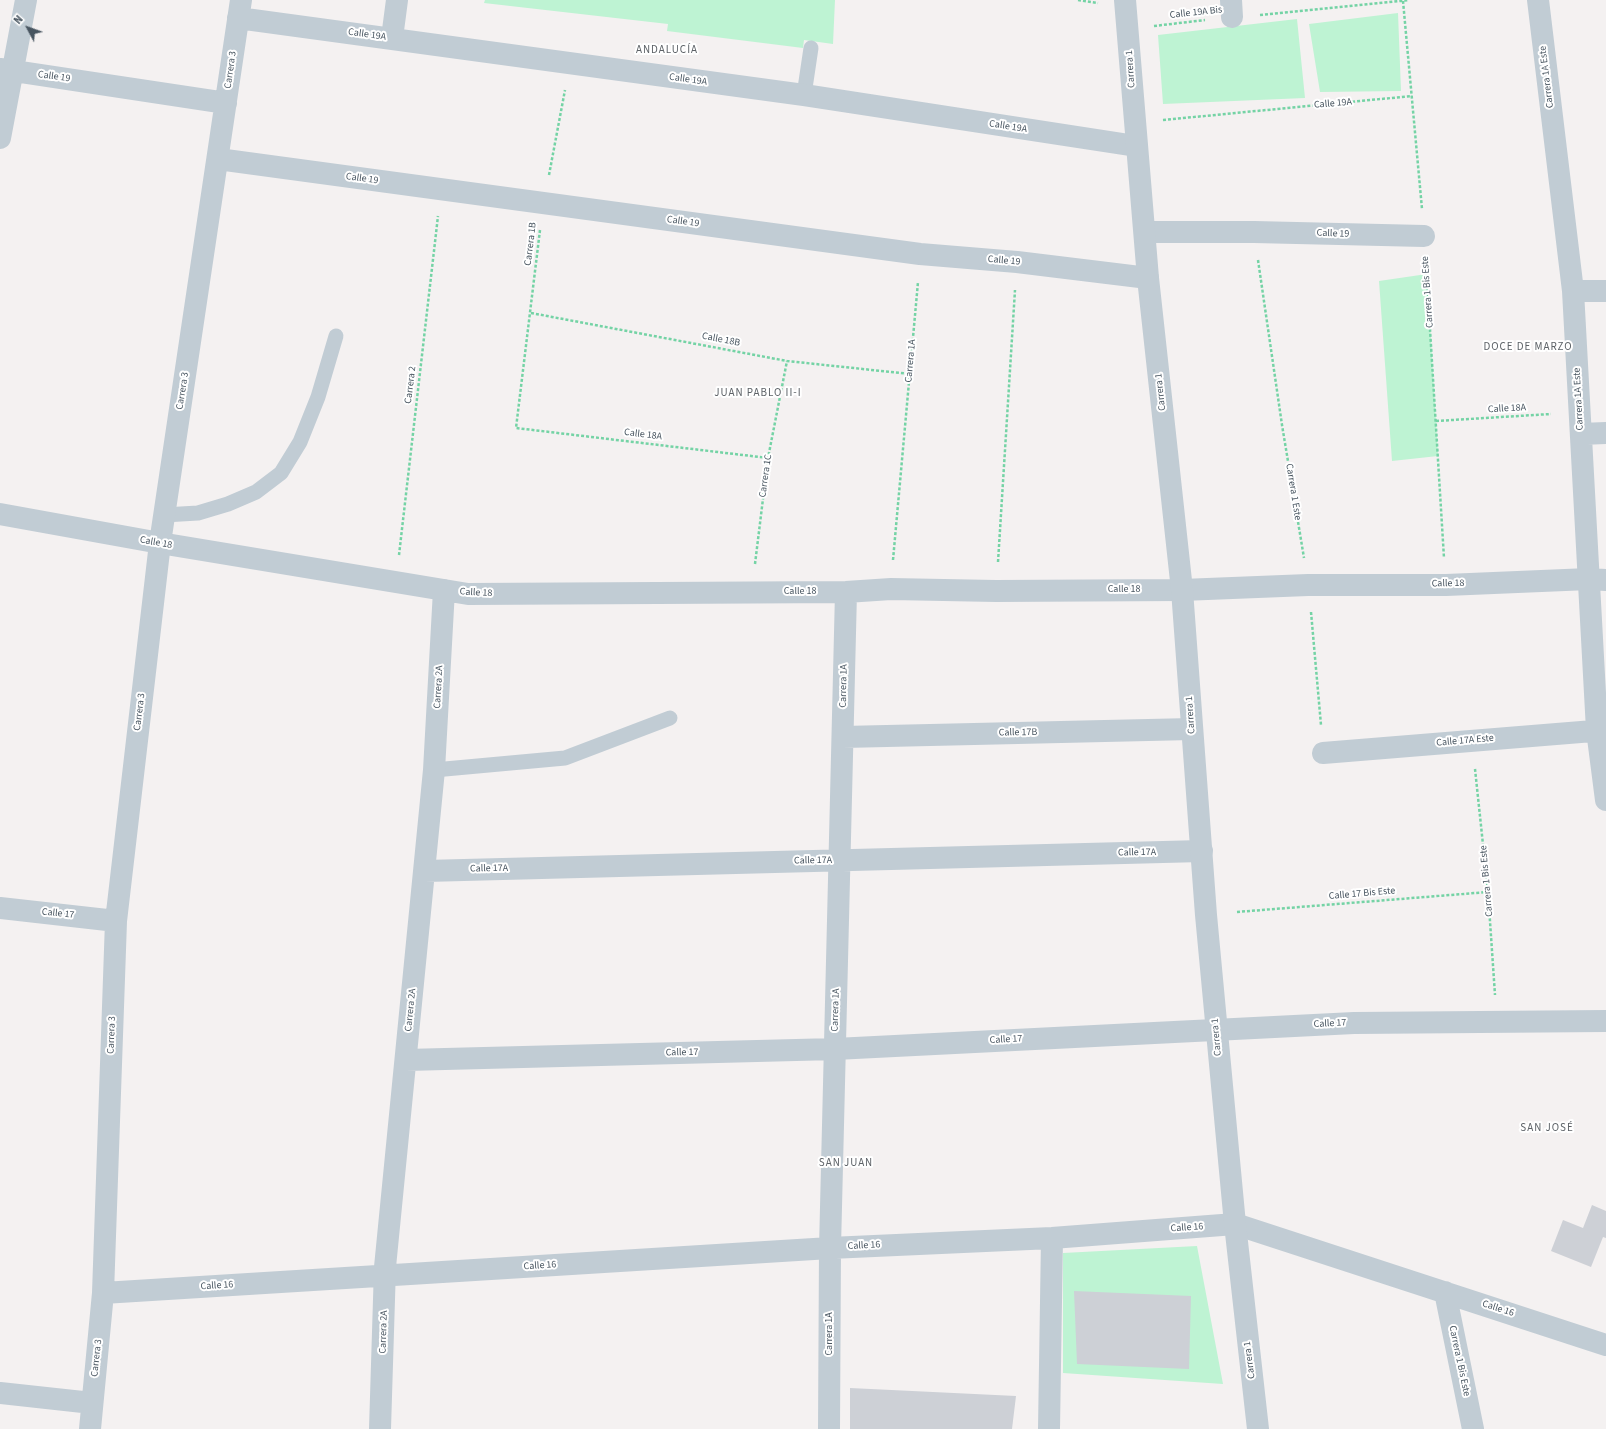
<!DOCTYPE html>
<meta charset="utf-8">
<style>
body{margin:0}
#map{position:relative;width:1606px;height:1429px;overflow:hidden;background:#f4f1f1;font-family:"Source Sans 3",sans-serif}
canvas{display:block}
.north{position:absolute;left:8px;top:8px;width:40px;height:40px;-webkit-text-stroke:3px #fff;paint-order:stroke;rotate:311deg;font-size:11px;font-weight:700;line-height:16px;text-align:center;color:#485560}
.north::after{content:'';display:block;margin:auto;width:14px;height:18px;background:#485560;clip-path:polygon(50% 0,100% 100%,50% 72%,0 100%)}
</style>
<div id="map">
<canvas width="1606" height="1429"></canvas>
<div class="north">N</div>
</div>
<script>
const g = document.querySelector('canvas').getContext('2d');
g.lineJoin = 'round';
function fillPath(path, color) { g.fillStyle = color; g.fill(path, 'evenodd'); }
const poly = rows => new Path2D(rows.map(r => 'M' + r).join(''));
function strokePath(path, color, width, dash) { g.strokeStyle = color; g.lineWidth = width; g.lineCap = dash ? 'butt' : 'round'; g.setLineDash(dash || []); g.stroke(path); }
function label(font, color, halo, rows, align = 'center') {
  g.font = font + ' "Source Sans 3",sans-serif'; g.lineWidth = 4; g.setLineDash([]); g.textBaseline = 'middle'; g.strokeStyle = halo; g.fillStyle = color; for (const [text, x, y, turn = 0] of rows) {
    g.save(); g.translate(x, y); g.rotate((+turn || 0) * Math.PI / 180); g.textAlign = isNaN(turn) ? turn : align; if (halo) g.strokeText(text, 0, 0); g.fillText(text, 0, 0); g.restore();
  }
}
const green = poly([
 [485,0,835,0,833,44,804,40,803,48,667,31,668,24,484,3],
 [1398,13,1401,91,1320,92,1309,24],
 [1297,19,1305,98,1163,104,1158,35],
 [1427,274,1438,456,1392,461,1379,281],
 [1197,1246,1223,1384,1063,1373,1063,1253]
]);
const building = poly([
 [1592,1205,1606,1211,1606,1238,1603,1237,1591,1267,1551,1251,1563,1220,1583,1228],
 [1074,1291,1191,1296,1189,1369,1077,1364],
 [850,1388,1016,1396,1012,1429,850,1429]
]);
const path = poly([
 [1078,0,1098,3],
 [1403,1,1422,209],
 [1260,15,1409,0],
 [1154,26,1205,20],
 [1163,120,1412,96],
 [549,175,565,90],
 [540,230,516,428,768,458],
 [1258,260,1282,425,1304,558],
 [1426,264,1444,558],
 [531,313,787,361,910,374],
 [1436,421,1551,414],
 [399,555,438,216],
 [893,560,918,282],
 [998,562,1015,290],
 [755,564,768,458,787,361],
 [1311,612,1321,725],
 [1475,769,1488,892,1495,995],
 [1237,912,1488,892]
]);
const service = poly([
 [804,95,811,48],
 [164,515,198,513,228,504,256,492,281,473,300,442,318,397,336,336],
 [434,770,565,758,670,718]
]);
const minor = poly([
 [1231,0,1232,17],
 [1538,0,1573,291,1597,730,1606,800],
 [238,18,804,95,1136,146],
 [392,38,397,0],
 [0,69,226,103],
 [0,138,26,0],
 [218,159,920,254,1017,262,1148,278],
 [1145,232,1254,232,1424,236],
 [1573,291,1606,291],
 [1581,434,1606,433],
 [0,514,160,543,468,594,846,592,891,589,996,591,1182,590,1308,585,1446,585,1589,579,1606,580],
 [843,737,1192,729],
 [1323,753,1606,730],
 [425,871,1202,851],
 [0,908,116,921],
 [406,1060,835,1049,1354,1023,1606,1021],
 [1445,1292,1473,1429],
 [103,1293,830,1248,1052,1238,1235,1224,1606,1345],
 [0,1393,92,1403],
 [90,1429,103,1293,116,921,160,543,241,0],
 [380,1429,385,1267,434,770,444,590],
 [829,1429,830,1248,846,592],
 [1049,1429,1052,1238]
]);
const tertiary = poly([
 [1125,0,1148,278,1182,590,1206,915,1235,1224,1258,1429]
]);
const streetNames = [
 ["Calle 19A Bis",1196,13,-6],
 ["Calle 19A",367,35,8],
 ["Carrera 1",1131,69,-94],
 ["Carrera 3",231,70,-82],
 ["Calle 19",54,77,8],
 ["Carrera 1A Este",1547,77,-97],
 ["Calle 19A",688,80,8],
 ["Calle 19A",1333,104,-5],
 ["Calle 19A",1008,127,9],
 ["Calle 19",362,179,8],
 ["Calle 19",683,222,8],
 ["Calle 19",1333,234,2],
 ["Carrera 1B",531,244,-83],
 ["Calle 19",1004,261,5],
 ["Carrera 1 Bis Este",1428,292,-94],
 ["Calle 18B",721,340,11],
 ["Carrera 1A",911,361,-85],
 ["Carrera 2",411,385,-83],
 ["Carrera 3",183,391,-81],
 ["Carrera 1",1161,392,-96],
 ["Carrera 1A Este",1579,399,-93],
 ["Calle 18A",1507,409,-3],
 ["Calle 18A",643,435,7],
 ["Carrera 1C",766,476,-82],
 ["Carrera 1 Este",1293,492,81],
 ["Calle 18",156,543,10],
 ["Calle 18",1448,584,-1],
 ["Calle 18",1124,590],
 ["Calle 18",800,592],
 ["Calle 18",476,593,3],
 ["Carrera 1A",844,686,-89],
 ["Carrera 2A",439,687,-87],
 ["Carrera 3",140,712,-83],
 ["Carrera 1",1191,715,-94],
 ["Calle 17B",1018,733,-1],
 ["Calle 17A Este",1465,741,-5],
 ["Calle 17A",1137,853,-1],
 ["Calle 17A",813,861,-1],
 ["Calle 17A",489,869,-1],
 ["Carrera 1 Bis Este",1487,881,-95],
 ["Calle 17 Bis Este",1362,894,-5],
 ["Calle 17",58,914,6],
 ["Carrera 2A",411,1010,-84],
 ["Carrera 1A",836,1010,-88],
 ["Calle 17",1330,1024,-3],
 ["Carrera 3",112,1035,-88],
 ["Carrera 1",1217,1037,-95],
 ["Calle 17",1006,1040,-3],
 ["Calle 17",682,1053,-1],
 ["Calle 16",1187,1228,-4],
 ["Calle 16",864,1246,-3],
 ["Calle 16",540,1266,-4],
 ["Calle 16",217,1286,-4],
 ["Calle 16",1498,1309,18],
 ["Carrera 2A",384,1332,-88],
 ["Carrera 1A",830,1334,-90],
 ["Carrera 3",97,1358,-84],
 ["Carrera 1",1250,1360,-97],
 ["Carrera 1 Bis Este",1459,1361,78]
];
const neighbourhoodNames = [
 ["ANDALUCÍA",667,51],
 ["DOCE DE MARZO",1528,348],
 ["JUAN PABLO II-I",758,394],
 ["SAN JOSÉ",1547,1129],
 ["SAN JUAN",846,1164]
];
fillPath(green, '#bef3d3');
fillPath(building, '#cdd0d6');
strokePath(path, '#74d3a5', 2.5, [3, 2]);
strokePath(service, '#c1ccd4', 15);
strokePath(minor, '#c1ccd4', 22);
strokePath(tertiary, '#c1ccd4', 22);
label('10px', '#485560', '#fff', streetNames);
g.letterSpacing = '1px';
label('11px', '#5d6267', '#fff', neighbourhoodNames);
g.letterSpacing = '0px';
</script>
